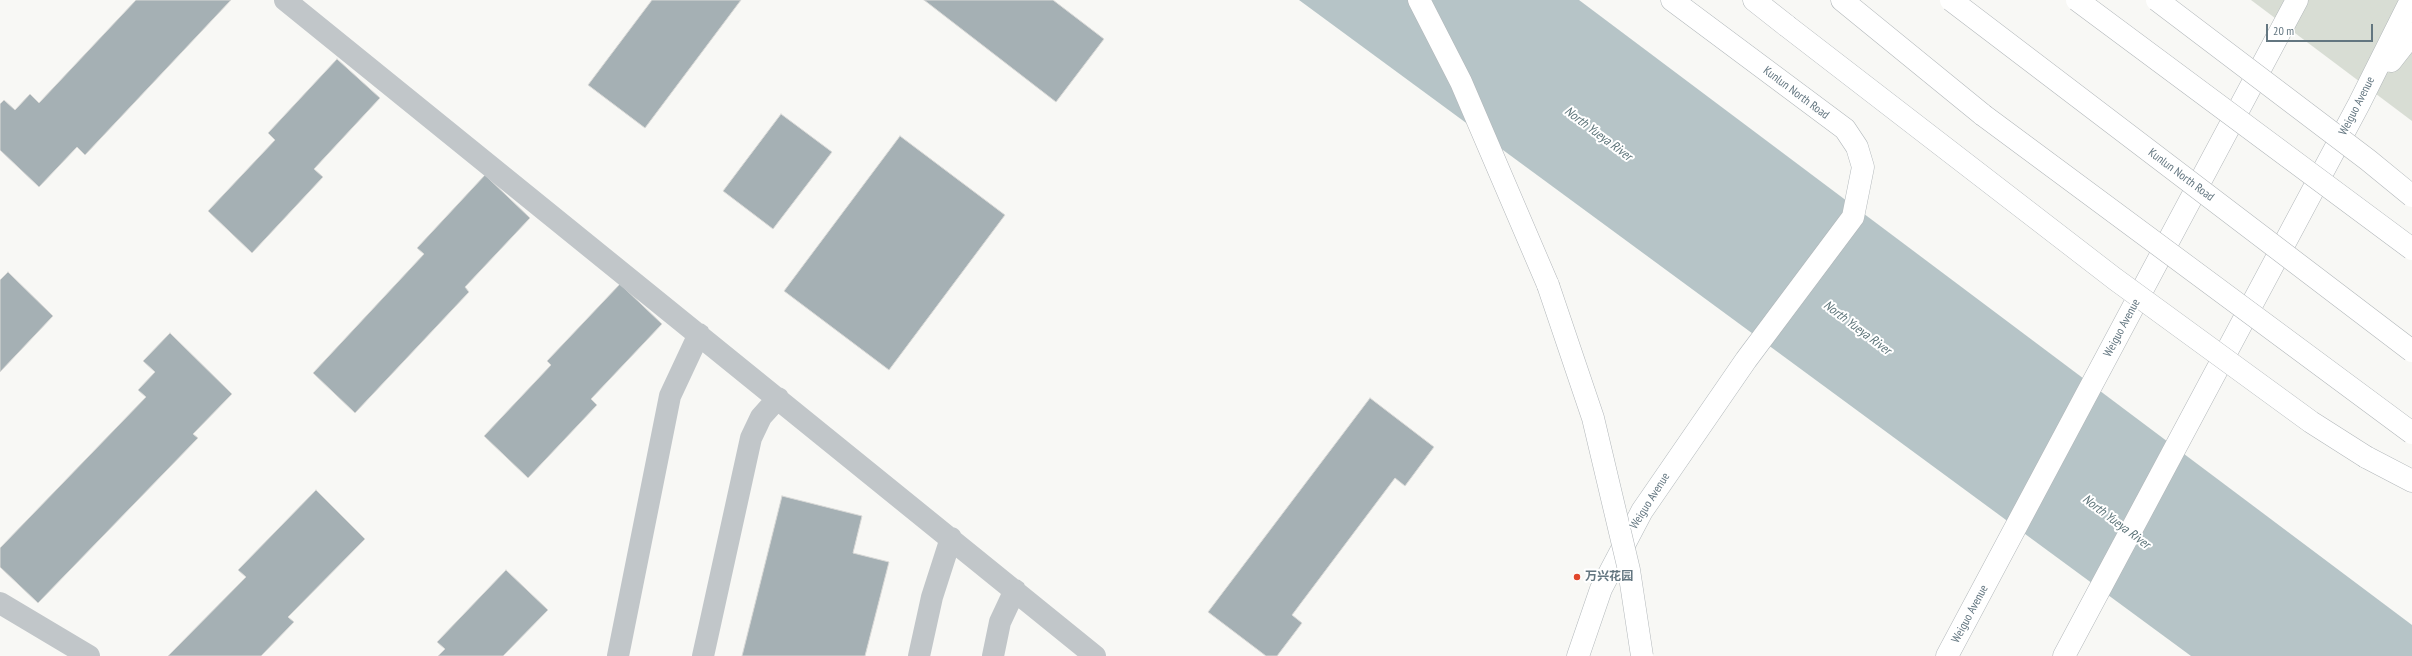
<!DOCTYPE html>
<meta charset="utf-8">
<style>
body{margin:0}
#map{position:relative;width:2412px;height:656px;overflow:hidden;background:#f8f8f5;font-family:"PT Sans Narrow",sans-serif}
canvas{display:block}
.scale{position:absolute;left:2266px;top:24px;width:107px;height:18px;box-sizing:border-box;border:2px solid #637680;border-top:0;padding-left:5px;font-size:12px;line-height:14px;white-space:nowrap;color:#637680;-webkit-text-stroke:3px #fff;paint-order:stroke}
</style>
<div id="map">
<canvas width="2412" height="656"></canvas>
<div class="scale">20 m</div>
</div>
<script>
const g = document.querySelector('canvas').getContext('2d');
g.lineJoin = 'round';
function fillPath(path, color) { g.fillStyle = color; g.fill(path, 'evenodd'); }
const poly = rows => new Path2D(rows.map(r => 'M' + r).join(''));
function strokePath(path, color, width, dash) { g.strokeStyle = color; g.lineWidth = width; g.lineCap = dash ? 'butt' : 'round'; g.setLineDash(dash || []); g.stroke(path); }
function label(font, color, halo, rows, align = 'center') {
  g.font = font + ' "PT Sans Narrow","Noto Sans SC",sans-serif'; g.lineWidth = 4; g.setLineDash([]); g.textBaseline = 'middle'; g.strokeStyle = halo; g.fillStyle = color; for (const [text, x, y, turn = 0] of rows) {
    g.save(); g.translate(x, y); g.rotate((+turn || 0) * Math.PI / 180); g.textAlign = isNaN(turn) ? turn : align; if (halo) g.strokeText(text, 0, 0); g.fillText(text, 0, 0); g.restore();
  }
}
const green = poly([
 [2251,0,2412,0,2412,121]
]);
const water = poly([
 [1299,0,1579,0,2412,625,2412,656,2191,656]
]);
const building = poly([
 [136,0,231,0,85,155,77,147,39,187,0,150,0,104,4,100,15,110,30,94,39,103,136,0],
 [652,0,741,0,645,128,588,85,652,0],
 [924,0,1053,0,1104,39,1056,102,924,0],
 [337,59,380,98,314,169,323,177,252,253,208,211,275,140,268,133,337,59],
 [781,114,832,152,773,229,723,191,781,114],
 [900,136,1005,215,889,370,784,291,900,136],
 [485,175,530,218,465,287,469,292,355,413,313,373,424,254,417,248,485,175],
 [8,272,53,316,0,372,0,280,8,272],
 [620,284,662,324,591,399,597,405,528,478,484,436,551,365,547,361,620,284],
 [170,333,232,394,193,434,198,438,38,603,0,567,0,548,146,397,138,390,155,372,143,361,170,333],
 [1370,398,1434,447,1405,486,1395,478,1292,615,1302,623,1277,656,1266,656,1208,612,1370,398],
 [316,490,365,539,288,617,294,622,261,656,168,656,246,577,238,570,316,490],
 [782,496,862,516,853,553,889,562,865,656,742,656,782,496],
 [506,570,548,610,503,656,438,656,445,649,437,642,506,570]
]);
const minor = poly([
 [285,0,1095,656],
 [0,603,89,656],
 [618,656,670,396,699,334],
 [703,656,751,438,761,417,778,398],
 [919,656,932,597,951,538],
 [993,656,1000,622,1015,590]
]);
const major = poly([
 [1578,656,1601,589,1642,511,1746,360,1853,217,1863,167,1857,147,1845,129,1672,0]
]);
const highway = poly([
 [1419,0,1461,82,1548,285],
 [1754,0,1787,26],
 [1842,0,1983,115],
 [2391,61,2412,34],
 [2366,457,2412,481],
 [1947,656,2297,0],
 [2064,656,2359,104,2411,0]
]);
const highwayBridge = poly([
 [1951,0,2412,351],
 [2077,0,2412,249],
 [2157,0,2368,160,2412,196],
 [1787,26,2115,279,2311,422,2366,457],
 [1983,115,2412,433],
 [1548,285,1593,418,1629,570,1642,656]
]);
const markers = [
 [1577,577,4,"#e1472c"]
];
const streetNames = [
 ["Kunlun North Road",1796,93,37],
 ["Weiguo Avenue",2357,106,-63],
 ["Kunlun North Road",2181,175,37],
 ["Weiguo Avenue",2122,328,-62],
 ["Weiguo Avenue",1650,501,-58],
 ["Weiguo Avenue",1970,614,-62]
];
const poiNames = [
 ["万兴花园",1585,577]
];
const waterNames = [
 ["North Yueya River",1598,134,37],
 ["North Yueya River",1857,328,37],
 ["North Yueya River",2116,522,37]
];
fillPath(green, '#d8ddd4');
fillPath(water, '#b6c4c7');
fillPath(building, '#a5b0b4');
strokePath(building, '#d9d9d7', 1);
strokePath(major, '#b2b8bb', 23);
strokePath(highway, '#b2b7ba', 23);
strokePath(minor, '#c1c6c9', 22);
strokePath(major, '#fff', 22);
strokePath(highway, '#fff', 22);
strokePath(highwayBridge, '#b2b7ba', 23, []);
strokePath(highwayBridge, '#fff', 22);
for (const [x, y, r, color] of markers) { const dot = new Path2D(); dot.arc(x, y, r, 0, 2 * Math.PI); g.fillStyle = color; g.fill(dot); strokePath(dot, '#fff', 1.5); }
label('12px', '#637680', '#fff', streetNames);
label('bold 12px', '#637680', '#fff', poiNames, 'left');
label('italic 13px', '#5e757a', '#fff', waterNames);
</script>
